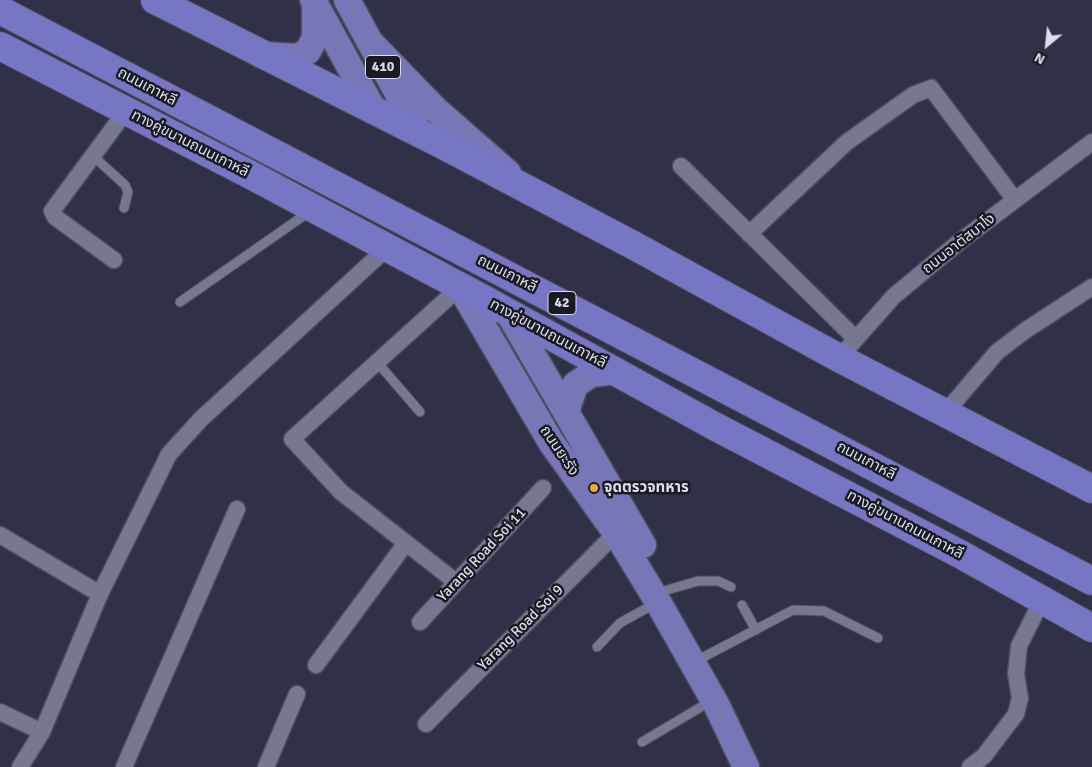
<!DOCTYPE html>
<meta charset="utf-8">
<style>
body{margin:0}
#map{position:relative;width:1092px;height:767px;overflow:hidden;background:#303148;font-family:Signika,sans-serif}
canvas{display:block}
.north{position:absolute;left:1022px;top:20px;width:50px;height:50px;-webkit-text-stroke:4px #1a1a25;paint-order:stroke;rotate:208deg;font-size:14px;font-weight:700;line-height:20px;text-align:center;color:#dbddec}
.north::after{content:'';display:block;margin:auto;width:18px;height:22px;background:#dbddec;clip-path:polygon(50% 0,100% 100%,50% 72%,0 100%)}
</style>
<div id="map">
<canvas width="1092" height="767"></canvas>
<div class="north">N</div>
</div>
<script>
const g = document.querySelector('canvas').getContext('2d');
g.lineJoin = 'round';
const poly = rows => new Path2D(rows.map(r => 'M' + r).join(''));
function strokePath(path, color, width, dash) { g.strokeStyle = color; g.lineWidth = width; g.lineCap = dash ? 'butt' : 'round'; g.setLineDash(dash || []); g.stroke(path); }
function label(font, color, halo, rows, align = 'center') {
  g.font = font + ' Signika,"Noto Sans Thai",sans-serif'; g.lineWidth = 5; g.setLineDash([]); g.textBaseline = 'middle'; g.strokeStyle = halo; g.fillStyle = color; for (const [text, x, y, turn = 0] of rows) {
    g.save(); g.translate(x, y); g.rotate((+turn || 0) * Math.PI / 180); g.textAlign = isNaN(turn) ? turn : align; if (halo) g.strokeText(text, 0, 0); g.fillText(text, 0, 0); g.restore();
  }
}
const service = poly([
 [92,155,125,185,128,192,124,208],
 [180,302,309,212],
 [377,362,420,412],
 [667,590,698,581,718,581,731,587],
 [742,605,756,630],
 [597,647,620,623,656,603],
 [694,662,793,610,824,611,878,638],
 [642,742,711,701]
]);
const minor = poly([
 [681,166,856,339],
 [749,234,847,142,913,95,931,88,1015,200],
 [114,260,55,217,52,211,126,111],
 [449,297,292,439,341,492,456,582],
 [839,358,894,296,958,243,1092,142],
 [945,413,997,352,1026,330,1092,287],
 [0,535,100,594],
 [420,622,543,488],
 [316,665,406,543],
 [0,712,42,732],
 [426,724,616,533],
 [20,767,42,732,100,594,169,454,201,419,387,248],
 [124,767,237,509],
 [266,767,297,694],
 [970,767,984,756,1016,714,1020,698,1016,674,1019,646,1042,600]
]);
const primary = poly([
 [313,0,374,111],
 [347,0,420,134],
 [369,41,436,110,508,173],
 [262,55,298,57,308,51,315,38,315,4],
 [460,287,551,442,616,533,658,602,717,706,746,767],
 [508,312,643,545],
 [566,412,575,385,591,374,616,371]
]);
const trunk = poly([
 [155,0,443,145,633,245,839,358,1092,489],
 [0,10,1092,581],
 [0,46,247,173,480,297,716,427,960,554,1092,628]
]);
const markers = [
 [594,488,5,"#efa73e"]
];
const shields = [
 [383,67,35],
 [562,303,28]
];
const shieldNames = [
 ["410",383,67],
 ["42",562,303]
];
const streetNames = [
 ["ถนนเกาหลี",147,87,28],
 ["ทางคู่ขนานถนนเกาหลี",190,144,27],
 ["ถนนอาตัสบาโง",959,244,-38],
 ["ถนนเกาหลี",507,274,27],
 ["ทางคู่ขนานถนนเกาหลี",548,334,28],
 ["ถนนยะรัง",559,451,56],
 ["ถนนเกาหลี",866,461,28],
 ["ทางคู่ขนานถนนเกาหลี",905,525,28],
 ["Yarang Road Soi 11",482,555,-47],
 ["Yarang Road Soi 9",521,628,-45]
];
const poiNames = [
 ["จุดตรวจทหาร",604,488]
];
strokePath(service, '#4b4c5f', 11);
strokePath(minor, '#4b4c5f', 19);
strokePath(primary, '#4b4c5f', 29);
strokePath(trunk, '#4b4c5f', 30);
strokePath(service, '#767892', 9);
strokePath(minor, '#767892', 16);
strokePath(primary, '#7776b7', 26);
strokePath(trunk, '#7776c4', 28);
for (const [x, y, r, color] of markers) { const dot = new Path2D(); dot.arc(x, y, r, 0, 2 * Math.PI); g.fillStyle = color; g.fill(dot); strokePath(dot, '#1a1a25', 2); }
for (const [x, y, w] of shields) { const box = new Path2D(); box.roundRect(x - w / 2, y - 11.5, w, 23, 4); g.fillStyle = '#1a1a25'; g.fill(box); strokePath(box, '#dbddec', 1); }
label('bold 14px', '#dbddec', null, shieldNames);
label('15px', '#dbddec', '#1a1a25', streetNames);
label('bold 15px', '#dbddec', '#1a1a25', poiNames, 'left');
</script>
